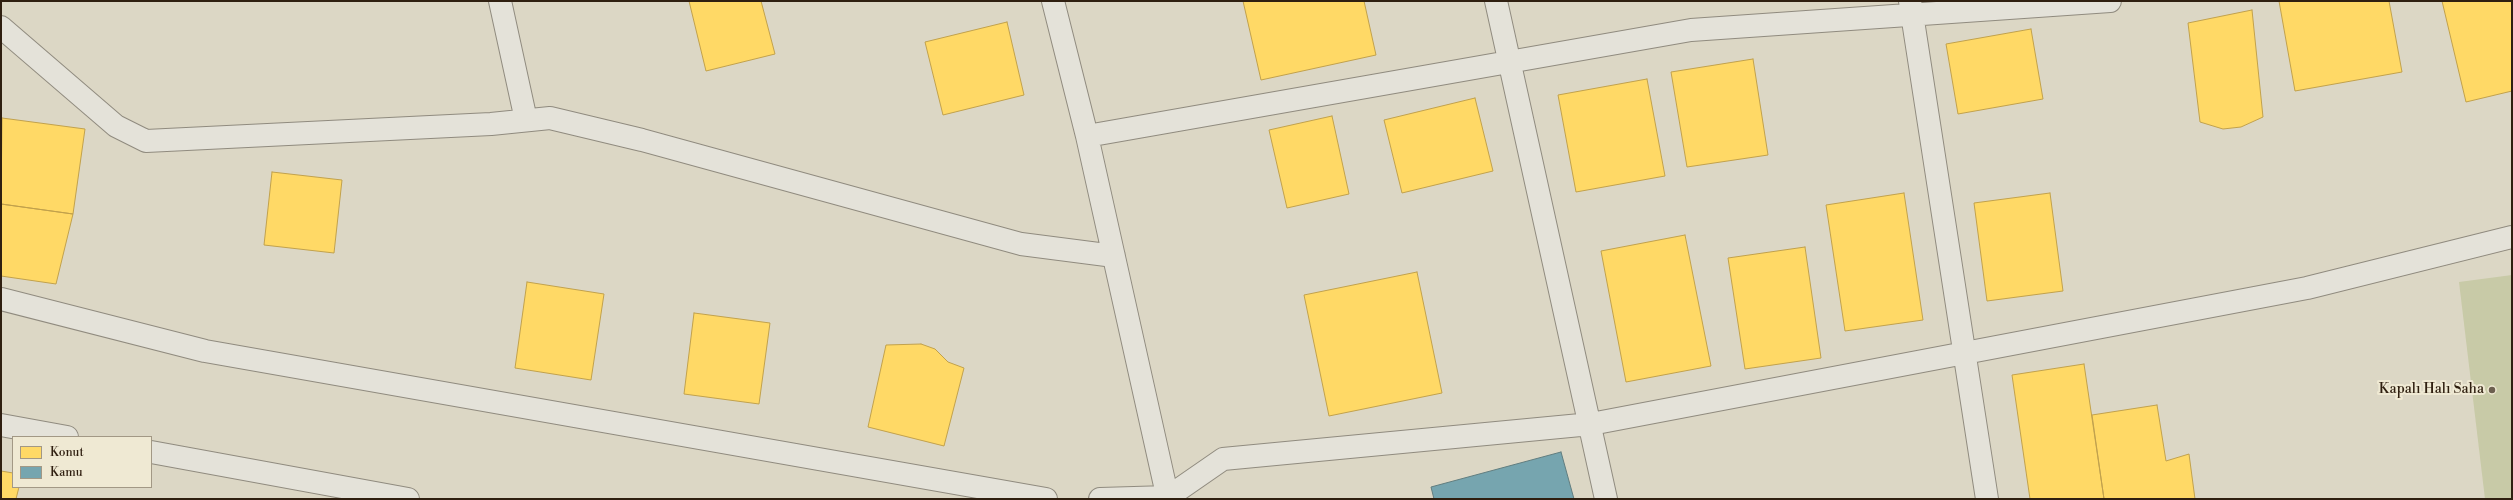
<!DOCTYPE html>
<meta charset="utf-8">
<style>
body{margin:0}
#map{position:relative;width:2513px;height:500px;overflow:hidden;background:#dcd7c5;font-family:"Libre Bodoni",serif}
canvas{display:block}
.frame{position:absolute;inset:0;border:2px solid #2f1f10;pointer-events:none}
.legend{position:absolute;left:12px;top:436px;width:140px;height:52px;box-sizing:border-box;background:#efe9d3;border:1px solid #a29885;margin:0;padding:5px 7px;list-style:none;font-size:12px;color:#2f1f10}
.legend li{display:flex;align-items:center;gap:8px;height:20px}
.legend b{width:20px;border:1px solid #a29885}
</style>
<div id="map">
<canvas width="2513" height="500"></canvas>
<div class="frame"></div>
<ul class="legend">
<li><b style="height:11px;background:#ffd966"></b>Konut</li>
<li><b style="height:11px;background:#76a5af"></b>Kamu</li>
</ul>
</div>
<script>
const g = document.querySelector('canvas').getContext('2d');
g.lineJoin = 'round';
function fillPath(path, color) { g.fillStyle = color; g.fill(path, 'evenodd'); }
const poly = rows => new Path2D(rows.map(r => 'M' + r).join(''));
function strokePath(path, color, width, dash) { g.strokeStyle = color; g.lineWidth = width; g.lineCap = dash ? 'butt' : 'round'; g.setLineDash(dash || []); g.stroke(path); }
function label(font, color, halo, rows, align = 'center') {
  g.font = font + ' "Libre Bodoni",serif'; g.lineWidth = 4; g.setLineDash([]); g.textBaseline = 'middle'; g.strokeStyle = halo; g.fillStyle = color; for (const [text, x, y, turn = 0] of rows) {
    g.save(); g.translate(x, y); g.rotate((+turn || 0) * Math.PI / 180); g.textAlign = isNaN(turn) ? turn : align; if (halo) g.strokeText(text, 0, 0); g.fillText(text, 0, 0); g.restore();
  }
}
const green = poly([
 [2512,275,2512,499,2485,499,2459,282]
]);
const homes = poly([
 [689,1,761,1,775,54,706,71,689,1],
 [1243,1,1364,1,1376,55,1261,80,1243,1],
 [2279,1,2389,1,2402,72,2295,91,2279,1],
 [2442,1,2512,1,2512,91,2466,102,2442,1],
 [2252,10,2263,117,2241,127,2223,129,2200,122,2188,23,2252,10],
 [1007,22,1024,95,943,115,925,42,1007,22],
 [2031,29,2043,99,1958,114,1946,44,2031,29],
 [1753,59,1768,155,1687,167,1671,72,1753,59],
 [1647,79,1665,176,1576,192,1558,95,1647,79],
 [1475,98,1493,171,1402,193,1384,120,1475,98],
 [1332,116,1349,194,1287,208,1269,130,1332,116],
 [2,118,85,129,73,214,1,204,2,118],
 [272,172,342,180,334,253,264,245,272,172],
 [1904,193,1923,320,1845,331,1826,205,1904,193],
 [2050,193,2063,291,1987,301,1974,203,2050,193],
 [1,204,73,214,56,284,1,276,1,204],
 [1685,235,1711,366,1626,382,1601,251,1685,235],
 [1805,247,1821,358,1745,369,1728,258,1805,247],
 [1417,272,1442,393,1329,416,1304,295,1417,272],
 [527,282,604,294,591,380,515,368,527,282],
 [694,313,770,323,759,404,684,394,694,313],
 [921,344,935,349,948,362,964,368,944,446,868,427,886,345,921,344],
 [2084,364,2104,499,2030,499,2012,375,2084,364],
 [2157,405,2166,461,2189,454,2195,499,2104,499,2092,415,2157,405],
 [1,471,13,473,13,487,19,487,16,499,1,499,1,471]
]);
const public = poly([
 [1561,452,1574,499,1434,499,1431,487,1561,452]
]);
const minor = poly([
 [500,1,526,120],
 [1053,1,1087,136,1168,499],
 [1496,1,1606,499],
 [1910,1,1987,499],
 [1,27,116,126,146,141,491,124,550,118,642,140,1021,244,1114,256],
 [1087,136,1691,30,2110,1],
 [1,299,205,351,1046,499],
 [1,425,67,437],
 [151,452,408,499],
 [1100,499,1168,497,1223,459,1591,424,2307,288,2512,237]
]);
const markers = [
 [2492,390,4,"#6c5f4f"]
];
const poiNames = [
 ["Kapalı Halı Saha",2484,390]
];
fillPath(green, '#c8caa7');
fillPath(homes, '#ffd966');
strokePath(homes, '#c1a14c', 1);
fillPath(public, '#76a5af');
strokePath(public, '#617d7f', 1);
strokePath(minor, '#908b7f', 24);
strokePath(minor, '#e4e2d9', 22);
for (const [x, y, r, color] of markers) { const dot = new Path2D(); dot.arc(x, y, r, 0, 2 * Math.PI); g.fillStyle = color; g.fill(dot); strokePath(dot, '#efe9d3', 1.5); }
label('14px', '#2f1f10', '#efe9d3', poiNames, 'right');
</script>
